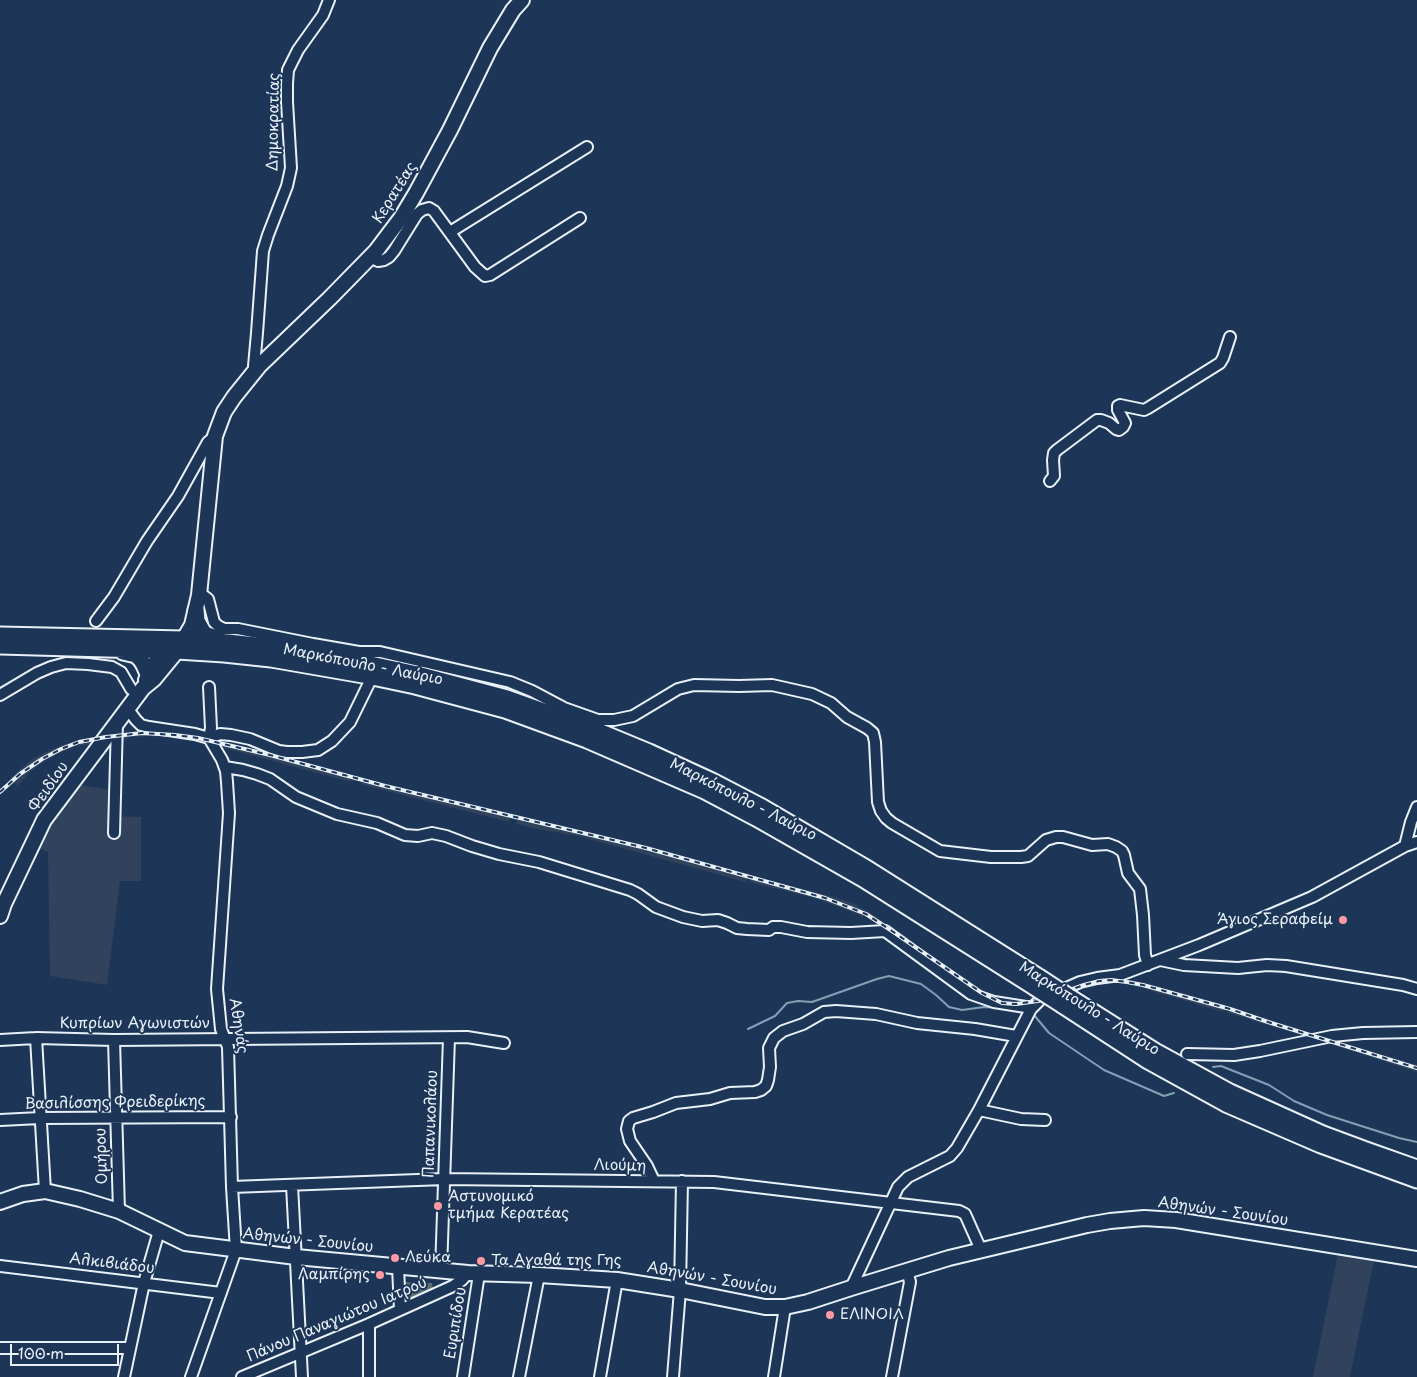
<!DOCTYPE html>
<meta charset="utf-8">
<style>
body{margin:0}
#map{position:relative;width:1417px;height:1377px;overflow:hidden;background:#1d3557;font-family:"Playpen Sans",sans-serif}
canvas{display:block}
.scale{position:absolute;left:10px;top:1344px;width:109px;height:22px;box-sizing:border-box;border:2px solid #e8f1f8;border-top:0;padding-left:6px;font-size:15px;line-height:18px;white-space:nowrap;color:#e8f1f8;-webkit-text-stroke:4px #1d3557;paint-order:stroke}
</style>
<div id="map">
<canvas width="1417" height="1377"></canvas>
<div class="scale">100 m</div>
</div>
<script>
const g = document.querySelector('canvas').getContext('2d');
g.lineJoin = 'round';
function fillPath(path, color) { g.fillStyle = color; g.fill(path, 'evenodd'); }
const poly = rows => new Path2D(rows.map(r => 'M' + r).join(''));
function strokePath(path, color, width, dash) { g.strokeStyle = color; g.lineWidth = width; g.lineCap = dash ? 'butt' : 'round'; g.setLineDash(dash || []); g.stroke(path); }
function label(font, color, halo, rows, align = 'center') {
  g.font = font + ' "Playpen Sans",sans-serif'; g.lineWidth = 4; g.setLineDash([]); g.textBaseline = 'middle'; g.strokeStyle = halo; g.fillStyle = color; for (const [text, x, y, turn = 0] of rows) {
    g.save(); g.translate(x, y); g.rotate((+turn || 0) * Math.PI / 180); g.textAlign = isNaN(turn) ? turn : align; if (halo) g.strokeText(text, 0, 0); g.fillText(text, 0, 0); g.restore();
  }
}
const built = poly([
 [139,732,166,733,205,741,206,743,175,737,148,736,130,737,118,744,121,736,125,733],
 [100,736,97,743,76,746,47,759,29,773,17,786,10,778,31,760,46,752,68,743],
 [217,740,347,775,351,782,217,746,216,742],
 [359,777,510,815,509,822,363,785],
 [75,784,111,790,110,816,141,817,141,881,120,881,107,985,50,976,48,852,36,847,49,822],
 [518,817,602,835,749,875,746,882,578,836,532,828,516,824],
 [753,876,837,898,855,904,875,916,992,997,981,995,866,917,814,898,749,882],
 [1109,980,1145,984,1226,1005,1223,1012,1128,984,1102,982],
 [1231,1007,1321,1037,1315,1039,1228,1013],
 [1330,1039,1417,1065,1417,1072,1318,1040],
 [1338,1254,1374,1260,1350,1377,1313,1377]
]);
const green = poly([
 [400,1282,432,1283,433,1290,401,1304]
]);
const stream = poly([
 [1034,1015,1049,1033,1104,1070,1164,1096,1174,1093],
 [748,1029,775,1016,787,1003,798,1001,812,1002,877,979,889,976,921,984,936,995,949,1007,962,1010,984,1007,998,1008],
 [1213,1067,1221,1066,1269,1085,1294,1101,1327,1115,1399,1138,1417,1142]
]);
const minor = poly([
 [450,232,587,147],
 [370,257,378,261,384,260,389,257,394,251,417,214,422,210,429,208,434,211,475,267,485,276,490,275,580,218],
 [254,371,254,366,257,333,263,251,268,235,287,186,291,168,287,102,287,84,288,70,298,50,323,15,329,0],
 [1050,481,1054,476,1053,460,1054,453,1057,450,1097,420,1101,420,1109,423,1116,429,1119,430,1123,427,1125,423,1118,410,1118,406,1120,405,1144,410,1148,408,1220,363,1223,358,1230,337],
 [199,595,204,596,208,599,214,622,218,626,224,629,238,629,313,644,359,652,380,652,510,682,532,691,564,708,598,720,614,720,633,716,678,689,694,685,739,686,772,685,812,694,831,703,847,717,867,728,873,733,875,742,878,802,881,811,886,818,892,823,940,851,991,857,1021,857,1028,856,1046,840,1056,837,1063,837,1092,845,1108,844,1116,847,1122,851,1124,855,1128,873,1140,889,1143,915,1145,955,1148,965],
 [96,621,114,597,147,541,178,496,208,442,215,436],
 [209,687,211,728,209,738],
 [0,695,37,673,51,667,66,663,88,664,112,667,121,672,131,689,138,694],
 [127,708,136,720,141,725,149,727,195,734,209,738,222,760,226,771,227,782,229,813,217,989,221,1029,228,1047,232,1187,236,1250,191,1377],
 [209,738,220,734,231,735,250,739,279,751,287,752,302,752,318,750,332,741,350,722,372,677],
 [225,767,243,770,257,774,270,779,296,797,337,814,377,823,405,835,418,836,432,833,446,836,472,846,499,854,539,862,630,890,638,894,656,907,683,917,702,921,718,920,727,923,737,928,747,929,769,930,773,927,781,927,807,932,851,933,885,931,971,994,994,1002,1032,1008],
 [114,833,117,722],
 [1405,846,1411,822,1417,807],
 [1160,960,1184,965,1238,968,1267,965,1286,966,1403,985,1417,989],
 [1062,990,1080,982,1097,978,1120,975,1199,945,1312,897,1405,846,1417,842],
 [36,1038,45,1191],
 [0,1040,36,1038,114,1040,467,1037,504,1043],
 [114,1040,119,1211],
 [1187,1054,1234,1055,1260,1051,1332,1036,1363,1033,1417,1032],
 [979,1110,1021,1119,1045,1120],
 [0,1120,40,1118,231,1117],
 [654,1181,647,1166,630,1141,627,1129,629,1121,633,1118,653,1112,676,1103,710,1099,730,1093,755,1092,761,1090,766,1086,768,1080,770,1067,769,1048,774,1038,783,1031,803,1024,824,1012,836,1011,876,1014,917,1023,975,1029,1016,1036],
 [292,1185,302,1377],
 [232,1187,444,1179,714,1182,959,1211,965,1214,981,1250],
 [0,1266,221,1293],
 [398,1267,400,1310],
 [441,1271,449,1038],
 [851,1288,898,1187,908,1177,950,1156,957,1148,979,1110,1031,1009,1039,1001],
 [0,1348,130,1348],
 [124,1377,144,1283,159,1231],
 [242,1377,369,1324,453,1286,462,1280,468,1273],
 [369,1377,369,1324],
 [463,1377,479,1274],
 [519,1377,539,1275],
 [600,1377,617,1280],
 [673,1377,680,1290,682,1181],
 [774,1377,785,1307],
 [892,1377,910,1282,907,1270]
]);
const major = poly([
 [146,680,154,664,169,643],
 [0,916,4,904,44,820,143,688,154,679,177,651,192,625,199,595,215,436,224,412,234,397,259,366,330,298,376,251,401,218,416,193,450,130,490,48,513,10,522,0],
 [0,1202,23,1194,45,1191,80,1199,119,1211,185,1243,296,1257,468,1273,539,1275,617,1280,680,1290,765,1307,785,1307,808,1302,851,1288,949,1258,1087,1225,1110,1221,1144,1218,1176,1220,1417,1259]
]);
const highway = poly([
 [196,610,197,621,202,630,205,634,219,639],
 [0,635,184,639,228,642,273,647,366,663,417,674,507,698,591,728,649,752,712,781,762,807,868,869,1039,977],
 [0,646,177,651,224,654,271,659,363,675,415,686,505,710,587,740,705,791,756,818,863,879,1034,987],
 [123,652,136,655,141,660,144,665,148,674],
 [1068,996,1155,1051,1230,1092,1323,1134,1366,1150,1417,1168],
 [1062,1005,1148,1061,1226,1104,1321,1145,1417,1180]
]);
const rail = poly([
 [0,792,20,774,42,759,61,749,79,742,106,737,142,733,175,735,198,738,270,755,385,786,646,848,825,898,866,914,892,931,982,993,1002,1003,1016,1004,1038,1001,1084,985,1099,981,1111,980,1127,982,1143,985,1230,1009,1268,1022,1417,1068]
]);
const highwayBridge = poly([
 [1039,977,1068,996],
 [1034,987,1062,1005]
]);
const markers = [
 [1343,920,5,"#ff9aa2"],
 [438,1206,5,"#ff9aa2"],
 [395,1258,5,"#ff9aa2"],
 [481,1261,5,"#ff9aa2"],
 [380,1275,5,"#ff9aa2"],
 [830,1315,5,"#ff9aa2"]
];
const streetNames = [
 ["Δημοκρατίας",274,122,-89],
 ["Κερατέας",395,193,-58],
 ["Μαρκόπουλο - Λαύριο",363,665,11],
 ["Φειδίου",49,787,-55],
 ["Μαρκόπουλο - Λαύριο",743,800,27],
 ["Μαρκόπουλο - Λαύριο",1089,1009,32],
 ["Κυπρίων Αγωνιστών",135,1024],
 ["Αθηνάς",238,1026,81],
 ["Βασιλίσσης Φρειδερίκης",115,1103,-1],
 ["Παπανικολάου",431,1124,-88],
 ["Ομήρου",102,1156,-92],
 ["Λιούμη",620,1166,1],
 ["Αθηνών - Σουνίου",1223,1212,8],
 ["Αθηνών - Σουνίου",308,1241,6],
 ["Αλκιβιάδου",112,1264,7],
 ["Αθηνών - Σουνίου",712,1279,10],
 ["Πάνου Παναγιώτου Ιατρού",337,1320,-23],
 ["Ευριπίδου",456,1323,-81]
];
const poiNames = [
 ["Άγιος Σεραφείμ",1333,920,"right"],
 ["Αστυνομικό",448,1197],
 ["τμήμα Κερατέας",448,1214],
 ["Λεύκα",405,1258],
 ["Τα Αγαθά της Γης",491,1261],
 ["Λαμπίρης",370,1275,"right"],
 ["ΕΛΙΝΟΙΛ",840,1315]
];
fillPath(built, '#30425c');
fillPath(green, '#576f6c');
strokePath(stream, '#83a1b4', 2);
strokePath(minor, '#e8f1f8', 14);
strokePath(major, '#e8f1f8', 18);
strokePath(highway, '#e8f1f8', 19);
strokePath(minor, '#1d3557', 10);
strokePath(major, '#1d3557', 14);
strokePath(highway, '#1d3557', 15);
strokePath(rail, '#e8f1f8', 4);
strokePath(rail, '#1d3557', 2, [5.5]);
strokePath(highwayBridge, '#e8f1f8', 19, []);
strokePath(highwayBridge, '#1d3557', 15);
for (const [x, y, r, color] of markers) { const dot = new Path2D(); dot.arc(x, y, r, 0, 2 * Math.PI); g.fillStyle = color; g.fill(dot); strokePath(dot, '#1d3557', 2); }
label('15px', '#e8f1f8', '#1d3557', streetNames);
label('15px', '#e8f1f8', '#1d3557', poiNames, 'left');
</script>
